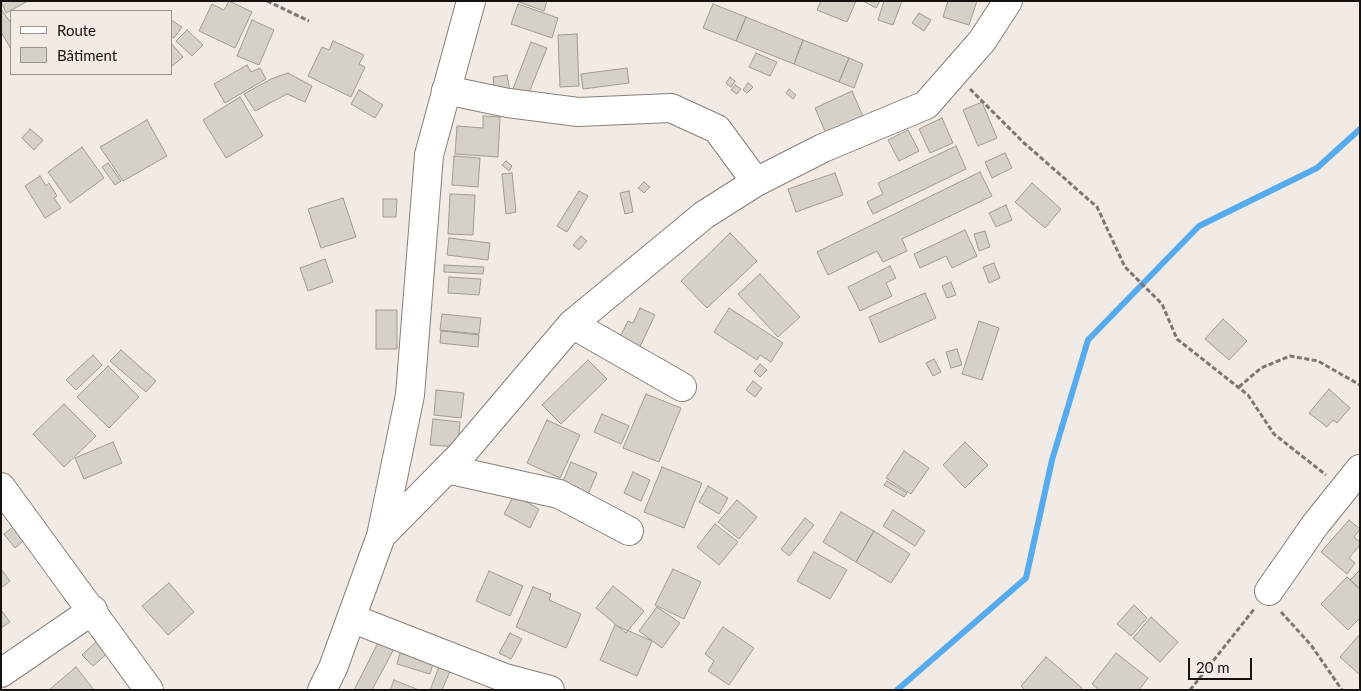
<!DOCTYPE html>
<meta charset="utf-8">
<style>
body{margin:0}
#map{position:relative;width:1361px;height:691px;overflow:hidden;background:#f2eae5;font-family:Lato,sans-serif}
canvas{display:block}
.frame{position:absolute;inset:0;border:2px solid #151210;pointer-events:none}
.legend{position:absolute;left:10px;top:10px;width:162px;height:65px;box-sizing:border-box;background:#f2eae5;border:1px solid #9a9490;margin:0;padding:6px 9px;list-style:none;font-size:15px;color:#151210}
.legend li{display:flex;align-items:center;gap:10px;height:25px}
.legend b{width:25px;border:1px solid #9a9490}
.scale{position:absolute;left:1188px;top:658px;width:64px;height:22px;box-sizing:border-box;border:2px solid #151210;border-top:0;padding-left:6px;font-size:15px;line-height:18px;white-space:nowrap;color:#151210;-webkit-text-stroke:4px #f2eae5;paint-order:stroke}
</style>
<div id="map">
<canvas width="1361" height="691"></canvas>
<div class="frame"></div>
<ul class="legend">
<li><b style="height:6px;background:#fff"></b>Route</li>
<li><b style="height:14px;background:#d5d0c8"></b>Bâtiment</li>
</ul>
<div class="scale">20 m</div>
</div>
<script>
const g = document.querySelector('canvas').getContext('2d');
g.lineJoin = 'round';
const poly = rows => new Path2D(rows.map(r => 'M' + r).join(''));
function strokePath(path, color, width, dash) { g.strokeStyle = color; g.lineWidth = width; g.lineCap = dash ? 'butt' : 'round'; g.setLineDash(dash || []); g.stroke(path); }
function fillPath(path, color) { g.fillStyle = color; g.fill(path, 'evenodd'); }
const stream = poly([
 [897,690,1026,578,1052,460,1088,340,1199,226,1317,168,1360,129]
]);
const building = poly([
 [1,1,28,1,6,13,1,1],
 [229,1,252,12,235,48,199,31,212,4,224,10,229,1],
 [516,1,547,1,544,11,516,1],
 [821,1,856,1,847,22,817,10,821,1],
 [863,1,880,1,876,8,863,1],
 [884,1,902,1,893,25,878,20,884,1],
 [948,1,977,1,969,25,943,17,948,1],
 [518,4,558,18,552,38,511,24,518,4],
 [713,4,746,17,736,41,703,28,713,4],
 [1,9,11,23,11,49,1,32,1,9],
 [919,13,931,20,924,31,912,23,919,13],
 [746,17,803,40,794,64,736,41,746,17],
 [171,20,182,27,174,38,171,36,171,20],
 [252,20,274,30,259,65,237,56,252,20],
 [187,30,203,45,192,56,176,41,187,30],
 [577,34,579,86,560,87,558,35,577,34],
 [803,40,849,58,839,82,794,64,803,40],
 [333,41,364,55,359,64,365,67,351,97,308,76,322,47,329,50,333,41],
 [531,42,547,48,528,95,513,89,531,42],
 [171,43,183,57,171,67,171,43],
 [756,53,777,62,770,76,749,67,756,53],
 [849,58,863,64,854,88,839,82,849,58],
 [247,65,251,72,260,68,266,79,225,103,214,84,247,65],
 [627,68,629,83,583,89,581,74,627,68],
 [288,73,312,86,305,102,287,94,255,111,244,94,271,79,288,73],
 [507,75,510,91,495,93,493,77,507,75],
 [730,77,735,81,731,87,726,83,730,77],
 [748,83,753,87,747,93,743,90,748,83],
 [735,85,741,89,737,94,731,90,735,85],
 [789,89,796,95,793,99,786,93,789,89],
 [359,90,383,105,375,118,351,104,359,90],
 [852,91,864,119,827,136,815,108,852,91],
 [240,97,263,136,226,158,203,120,240,97],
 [982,102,997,138,978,146,963,110,982,102],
 [483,116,500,117,498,157,455,154,457,126,483,128,483,116],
 [942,118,953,143,930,153,919,129,942,118],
 [147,120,167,156,123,181,100,147,147,120],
 [30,129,43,140,34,150,22,138,30,129],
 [908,130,919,151,899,161,888,140,908,130],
 [956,146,966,169,873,214,867,202,883,194,878,183,956,146],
 [82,147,104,178,70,203,48,172,82,147],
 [1005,153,1012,168,992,178,985,162,1005,153],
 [454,156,480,158,478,187,452,185,454,156],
 [506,161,512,166,509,171,502,165,506,161],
 [108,163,121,181,115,185,102,167,108,163],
 [980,172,992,196,902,239,907,251,883,262,877,251,828,275,817,252,980,172],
 [512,173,516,212,506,214,502,174,512,173],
 [835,173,843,195,796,212,788,189,835,173],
 [40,176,46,186,49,183,57,196,54,198,61,208,45,218,25,186,40,176],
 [644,182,650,187,644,193,638,188,644,182],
 [1032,183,1061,209,1045,228,1015,202,1032,183],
 [579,191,588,196,567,232,557,226,579,191],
 [629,191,633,212,625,214,620,193,629,191],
 [450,194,475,195,473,235,448,234,450,194],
 [343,198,356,237,321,248,308,209,343,198],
 [383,199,397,199,396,217,383,217,383,199],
 [1006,205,1012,220,996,227,989,213,1006,205],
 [965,230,977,256,952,268,946,256,920,268,914,254,965,230],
 [985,231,990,247,979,251,974,234,985,231],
 [730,233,757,261,707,308,681,281,730,233],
 [581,236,587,241,579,250,573,245,581,236],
 [449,238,490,243,488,260,447,255,449,238],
 [325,259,333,282,308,291,300,268,325,259],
 [994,263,1000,278,989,283,983,267,994,263],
 [444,265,484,267,483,274,444,272,444,265],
 [890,266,896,278,886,283,892,296,860,311,848,287,890,266],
 [760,274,800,317,778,337,738,294,760,274],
 [449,277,481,279,479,295,448,293,449,277],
 [951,282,956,295,947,298,942,286,951,282],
 [925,293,936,318,880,343,869,317,925,293],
 [640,308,655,315,637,353,617,343,628,321,633,323,640,308],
 [729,308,783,343,771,362,760,355,757,360,714,332,729,308],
 [376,310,397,310,397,349,376,349,376,310],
 [442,314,481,318,479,334,440,330,442,314],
 [1223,319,1247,341,1229,360,1205,339,1223,319],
 [979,321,999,328,982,380,962,374,979,321],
 [441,331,479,335,478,347,440,343,441,331],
 [957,349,962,365,951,368,946,352,957,349],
 [121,350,156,381,146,392,110,361,121,350],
 [93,355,102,365,76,390,66,380,93,355],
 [934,359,941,372,933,376,926,363,934,359],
 [588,360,607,379,561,424,542,405,588,360],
 [760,364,767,370,760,377,754,371,760,364],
 [108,366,139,397,109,428,77,397,108,366],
 [753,381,762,388,755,397,746,390,753,381],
 [1329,389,1350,408,1337,423,1333,420,1327,427,1309,413,1329,389],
 [436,390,464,393,461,418,434,415,436,390],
 [646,394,681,408,659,462,623,448,646,394],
 [64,404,96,436,64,467,33,434,64,404],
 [602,414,629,426,621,444,594,432,602,414],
 [433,419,460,422,458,447,430,445,433,419],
 [547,420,580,435,560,478,527,463,547,420],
 [113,442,122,463,84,479,75,458,113,442],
 [965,442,988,465,965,488,943,465,965,442],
 [904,451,929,468,911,494,886,478,904,451],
 [571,462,597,473,587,497,561,486,571,462],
 [662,467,702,483,684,528,644,512,662,467],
 [633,472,650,480,641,501,624,493,633,472],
 [887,481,907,493,904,497,884,485,887,481],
 [708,486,728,498,719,514,699,502,708,486],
 [514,495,539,509,530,528,504,514,514,495],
 [737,500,757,517,739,539,718,522,737,500],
 [893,510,925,531,915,546,883,526,893,510],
 [841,512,874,531,856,562,823,542,841,512],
 [805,518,814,525,789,556,781,549,805,518],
 [1349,520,1360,529,1354,537,1360,542,1360,545,1349,558,1355,563,1347,574,1321,552,1349,520],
 [715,524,738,542,719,565,697,547,715,524],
 [13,527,24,540,15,548,4,534,13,527],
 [874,531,910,554,891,583,856,562,874,531],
 [814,552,847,570,830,599,797,581,814,552],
 [1,569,10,581,1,588,1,569],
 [673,569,701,582,684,619,655,605,673,569],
 [1360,570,1360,589,1350,580,1360,570],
 [489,571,523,586,510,616,476,601,489,571],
 [1347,577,1360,589,1360,618,1348,630,1321,604,1347,577],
 [169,583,194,612,168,635,142,606,169,583],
 [613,586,644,611,626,633,596,608,613,586],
 [533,587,551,594,549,600,581,614,566,648,516,627,533,587],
 [1134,605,1147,618,1131,636,1117,624,1134,605],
 [657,607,680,623,662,648,639,631,657,607],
 [1,610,10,622,1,628,1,610],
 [1151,617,1178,642,1160,662,1133,638,1151,617],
 [615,625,652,641,637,676,600,660,615,625],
 [723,627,754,648,729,685,708,671,714,661,705,654,723,627],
 [510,633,522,639,511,659,499,653,510,633],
 [1360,634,1360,675,1340,657,1360,634],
 [381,637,396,645,372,690,354,690,381,637],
 [97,641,109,652,93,666,82,655,97,641],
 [402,646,435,657,430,674,397,664,402,646],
 [1116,653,1148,678,1139,690,1099,690,1092,684,1116,653],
 [1046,657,1082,688,1080,690,1025,690,1021,686,1046,657],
 [441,662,452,667,442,690,430,690,441,662],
 [76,667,94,690,49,690,76,667],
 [394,680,419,690,390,690,394,680]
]);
const path = poly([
 [267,1,309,21],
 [970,89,1023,142,1097,207,1125,267,1162,304,1177,339,1248,395,1274,434,1326,475],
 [1239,387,1261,368,1290,356,1318,361,1360,385],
 [1281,612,1311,645,1342,690],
 [1190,690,1255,608]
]);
const minor = poly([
 [446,90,508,103,578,112,671,108,717,129,756,182],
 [572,324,682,387],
 [447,469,559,494,629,531],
 [1,487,149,690],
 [381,536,460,456,572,324,704,215,756,182,823,148,926,105,982,41,1008,1],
 [1269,591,1315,525,1360,469],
 [351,618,505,678,550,690],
 [1,673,93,610],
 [322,690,333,668,381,536,410,395,429,155,471,1]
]);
strokePath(stream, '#55abed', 6);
fillPath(building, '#d5d0c8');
strokePath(building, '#a09b94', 1);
strokePath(minor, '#88807c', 30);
strokePath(path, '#7d7774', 3, [5, 2.5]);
strokePath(minor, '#fff', 28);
</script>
